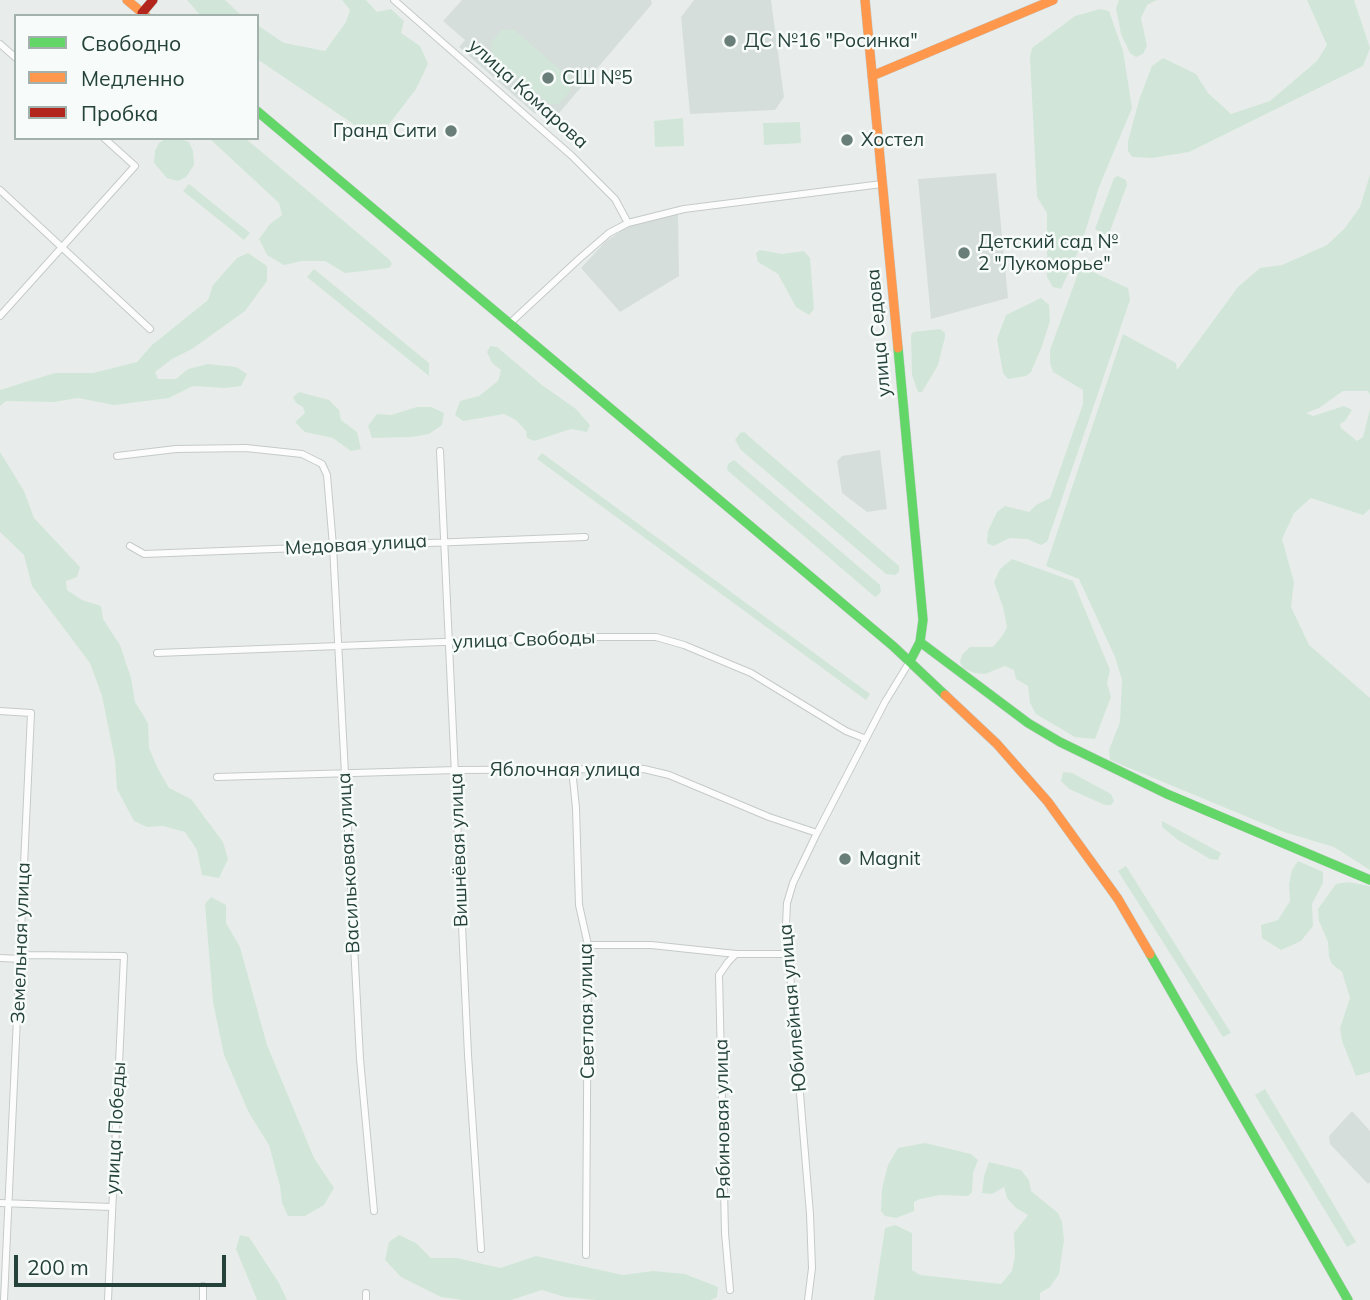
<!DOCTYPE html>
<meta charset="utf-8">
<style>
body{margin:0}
#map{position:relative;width:1370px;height:1300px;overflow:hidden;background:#e8edeb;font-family:Mulish,sans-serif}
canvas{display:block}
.legend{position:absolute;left:14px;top:14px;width:245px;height:126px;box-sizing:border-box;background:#f7fbf9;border:2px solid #a3b1ad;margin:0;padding:9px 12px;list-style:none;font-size:21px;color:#24423a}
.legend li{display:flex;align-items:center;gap:14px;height:35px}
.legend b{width:35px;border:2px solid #a3b1ad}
.scale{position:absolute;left:14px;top:1255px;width:212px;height:32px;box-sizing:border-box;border:4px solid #24423a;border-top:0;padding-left:9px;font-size:21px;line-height:24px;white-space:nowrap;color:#24423a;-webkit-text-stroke:5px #f7fbf9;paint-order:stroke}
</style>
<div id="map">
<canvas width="1370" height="1300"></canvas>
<ul class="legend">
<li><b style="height:9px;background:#63d668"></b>Свободно</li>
<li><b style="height:9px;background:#ff974d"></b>Медленно</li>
<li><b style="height:9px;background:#b3261e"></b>Пробка</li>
</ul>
<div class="scale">200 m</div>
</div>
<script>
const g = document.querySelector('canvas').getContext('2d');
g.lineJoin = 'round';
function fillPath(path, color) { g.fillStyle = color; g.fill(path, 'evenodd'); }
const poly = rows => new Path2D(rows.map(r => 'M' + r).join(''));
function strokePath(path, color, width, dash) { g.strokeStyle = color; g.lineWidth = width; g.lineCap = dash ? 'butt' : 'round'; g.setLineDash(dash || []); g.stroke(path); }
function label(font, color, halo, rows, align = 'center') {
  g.font = font + ' Mulish,sans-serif'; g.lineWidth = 5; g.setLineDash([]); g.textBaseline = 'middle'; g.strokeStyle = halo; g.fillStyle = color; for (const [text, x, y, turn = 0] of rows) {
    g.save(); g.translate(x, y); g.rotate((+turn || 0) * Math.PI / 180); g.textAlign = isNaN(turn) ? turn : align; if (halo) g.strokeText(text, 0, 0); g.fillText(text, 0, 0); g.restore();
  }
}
const built = poly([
 [462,0,651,0,652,4,554,119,519,88,540,108,535,114,459,47,465,40,443,21],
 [694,0,771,0,784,97,775,110,690,114,681,17],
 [996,173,1008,298,931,319,918,179],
 [678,212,679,276,620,312,581,268,605,242,634,222],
 [880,450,887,509,867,512,842,493,837,461,842,456],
 [1352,1111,1370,1131,1370,1182,1368,1184,1330,1144,1329,1136]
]);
const green = poly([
 [187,0,225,0,242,16,201,16],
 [342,0,366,0,377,12,391,9,404,21,401,33,420,46,428,64,416,89,377,140,257,59,257,25,284,43,325,51,346,22,350,10],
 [1119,0,1157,0,1147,5,1141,18,1147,46,1143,54,1136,57,1130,53,1121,34,1116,8],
 [1307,0,1354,0,1370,48,1363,66,1189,152,1152,158,1132,157,1128,151,1128,141,1140,97,1152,66,1163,58,1196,74,1208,93,1231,114,1270,101,1317,61,1327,45],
 [1100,9,1109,11,1123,51,1132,108,1099,187,1081,245,1061,289,1053,287,1047,277,1047,213,1037,197,1030,57,1032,48,1075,16],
 [502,30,514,30,571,79,570,91,559,104,549,104,492,55,491,43],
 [683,118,684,146,655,147,654,121],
 [800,122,801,143,764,145,763,123],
 [167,138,178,138,189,142,193,151,194,165,186,177,178,181,167,178,154,163,155,151,159,143],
 [209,138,245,138,390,260,392,264,389,268,345,273,325,261,302,261,284,265,267,255,259,239,270,224,282,215,279,203],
 [1370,175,1370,395,1368,391,1343,391,1319,408,1306,413,1313,416,1344,406,1352,410,1345,421,1340,424,1341,428,1357,441,1363,437,1370,409,1370,509,1363,515,1311,498,1294,513,1282,539,1294,582,1291,607,1309,645,1370,698,1370,870,1334,847,1284,832,1110,760,1109,750,1120,722,1122,680,1115,657,1079,579,1046,566,1123,334,1176,363,1177,370,1238,287,1260,268,1282,265,1327,245,1345,228,1360,207],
 [1118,176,1126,180,1127,185,1110,231,1107,234,1103,234,1095,229,1114,178],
 [189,184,250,233,244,240,183,191],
 [760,250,782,254,804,251,810,258,814,309,809,315,796,307,778,274,758,262,756,253],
 [248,253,267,266,267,281,245,311,192,349,172,359,155,372,158,379,176,379,188,369,208,364,236,367,247,374,241,386,225,388,193,386,169,398,114,405,78,398,54,402,6,401,0,406,0,390,32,380,55,373,93,373,137,362,152,345,208,300,213,285,237,258],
 [1084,268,1128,288,1130,300,1047,542,1041,545,1027,539,1010,538,993,546,987,543,988,531,997,512,1005,506,1029,512,1036,505,1050,498,1083,404,1083,390,1053,372,1050,363,1050,350,1079,271],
 [314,269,429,363,429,376,307,277],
 [1041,298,1049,305,1050,321,1042,346,1031,372,1026,376,1008,379,1003,373,997,339,1006,315],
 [940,329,945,333,945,337,938,365,922,392,918,392,912,375,911,335,913,332],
 [490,346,497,347,542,385,576,409,590,425,587,432,571,429,534,441,527,438,526,431,516,420,504,414,463,421,455,415,460,401,479,396,498,381,501,370,492,363,487,352],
 [299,392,329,400,339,410,341,420,357,432,361,449,351,451,333,438,305,432,295,422,305,413,303,407,296,403,293,397],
 [417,407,431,407,444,413,442,425,429,434,412,437,372,438,368,426,377,414,391,415],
 [744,432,899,566,899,572,895,575,886,574,741,450,735,440,740,433],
 [0,452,24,491,34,518,80,567,77,577,66,581,67,590,82,600,101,606,103,619,120,645,131,678,135,702,148,723,149,748,157,767,169,788,191,799,223,842,228,859,219,878,202,875,197,850,185,832,163,826,147,827,134,821,117,789,115,760,102,696,90,663,32,586,24,555,0,532],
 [542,453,870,694,866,700,537,459],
 [734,460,880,585,881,592,878,595,875,597,727,470,728,464],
 [1012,559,1073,581,1110,670,1107,683,1111,697,1095,739,1075,737,1036,714,1030,703,1028,686,1016,679,1014,670,1005,666,985,674,974,673,963,668,960,662,962,655,970,647,993,647,1003,635,1007,627,1003,607,994,582,1000,569],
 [1063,772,1072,773,1111,794,1114,801,1111,805,1105,805,1069,789,1061,781],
 [1162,821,1221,853,1218,860,1210,859,1178,840,1162,827],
 [1298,861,1323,872,1323,883,1312,904,1313,926,1301,941,1281,950,1262,938,1261,925,1278,920,1290,901,1289,884,1292,870],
 [1126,866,1231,1033,1223,1037,1118,871],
 [1348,882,1370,886,1370,1072,1356,1076,1342,1041,1340,1028,1350,998,1342,972,1332,964,1329,957,1328,942,1319,921,1318,909,1336,884],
 [211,897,226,905,226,923,240,947,267,1045,314,1158,334,1188,324,1205,305,1216,288,1216,282,1203,280,1186,269,1145,249,1113,224,1055,213,1002,205,904],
 [1265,1089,1356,1242,1347,1247,1255,1095],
 [925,1143,971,1154,978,1160,973,1173,972,1192,968,1196,940,1195,920,1199,914,1202,914,1211,896,1218,885,1216,881,1211,882,1189,888,1165,898,1148],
 [989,1162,1021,1170,1029,1180,1031,1191,1058,1213,1062,1222,1064,1240,1059,1274,1050,1287,1040,1293,1040,1300,874,1300,885,1228,895,1225,912,1233,912,1270,920,1275,1001,1284,1012,1271,1015,1256,1014,1233,1028,1215,1016,1208,1007,1198,1004,1187,992,1194,982,1193,984,1176],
 [240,1235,249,1237,279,1283,287,1300,257,1300,236,1249],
 [399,1235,416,1243,431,1258,457,1258,500,1268,536,1256,623,1275,653,1271,685,1274,718,1287,717,1297,711,1300,596,1300,565,1297,542,1290,511,1300,463,1300,441,1297,401,1277,385,1260,389,1242]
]);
const street = poly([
 [394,0,572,156,615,199,628,223],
 [0,44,16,58],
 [0,190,150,329],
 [0,316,135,166,104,138],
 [509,324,579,259,609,233,628,223,684,209,882,184],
 [440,451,468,1055,481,1249],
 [117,456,176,449,246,448,302,454,322,464,327,475,333,546,360,1059,374,1211],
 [130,546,144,554,585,537],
 [157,653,572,637,656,637,684,645,751,673,846,731,866,739],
 [0,711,31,713,4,1300],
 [572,769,576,808,579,905,588,945,586,1255],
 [217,777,456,770,644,769,669,775,769,817,817,833],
 [588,945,651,945,736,954,789,954],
 [21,955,124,956,108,1300],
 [0,958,21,959],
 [0,1203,112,1207],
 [730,1290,725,1233,719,975,728,962,736,954],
 [203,1300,203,1286],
 [366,1300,366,1293],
 [808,1300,812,1268,810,1214,786,925,787,903,793,883,817,833,885,702,910,661]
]);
const fast = poly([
 [257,111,893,646,945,695],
 [898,348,923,620,920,642,910,661],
 [920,642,1028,723,1060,742,1167,794,1370,880],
 [1150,954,1348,1300]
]);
const slow = poly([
 [127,0,146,16],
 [865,0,898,348],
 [872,76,1053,0],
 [945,695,997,744,1048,802,1118,899,1150,954]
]);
const jam = poly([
 [142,13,153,0]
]);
const markers = [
 [730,41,7,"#697e78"],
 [548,78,7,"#697e78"],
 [451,131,7,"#697e78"],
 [847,140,7,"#697e78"],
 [964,253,7,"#697e78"],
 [845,859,7,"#697e78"]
];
const poiNames = [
 ["ДС №16 \"Росинка\"",744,41],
 ["СШ №5",562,78],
 ["Гранд Сити",437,131,"right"],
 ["Хостел",861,140],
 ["Детский сад №",978,242],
 ["2 \"Лукоморье\"",978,264],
 ["Magnit",859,859]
];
const streetNames = [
 ["улица Комарова",528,94,42],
 ["улица Седова",879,333,-95],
 ["Медовая улица",356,545,-3],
 ["улица Свободы",524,640,-2],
 ["Яблочная улица",565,770],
 ["Вишнёвая улица",459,850,-92],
 ["Васильковая улица",349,863,-93],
 ["Земельная улица",21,943,-88],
 ["Юбилейная улица",793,1008,-95],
 ["Светлая улица",587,1011,-91],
 ["Рябиновая улица",723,1119,-91],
 ["улица Победы",116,1128,-87]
];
fillPath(built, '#d6dedb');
fillPath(green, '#d1e6d8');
strokePath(street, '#c5cac8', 8);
strokePath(fast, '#c3cbc8', 10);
strokePath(slow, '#c3cbc8', 10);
strokePath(jam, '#c3cbc8', 10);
strokePath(street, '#fcfcfc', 6);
strokePath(fast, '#63d668', 9);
strokePath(slow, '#ff974d', 9);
strokePath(jam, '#b3261e', 9);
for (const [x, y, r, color] of markers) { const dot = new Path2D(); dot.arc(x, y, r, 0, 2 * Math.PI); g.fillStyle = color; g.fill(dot); strokePath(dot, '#f7fbf9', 2.5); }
label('19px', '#24423a', '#f7fbf9', poiNames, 'left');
label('19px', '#24423a', '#f7fbf9', streetNames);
</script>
